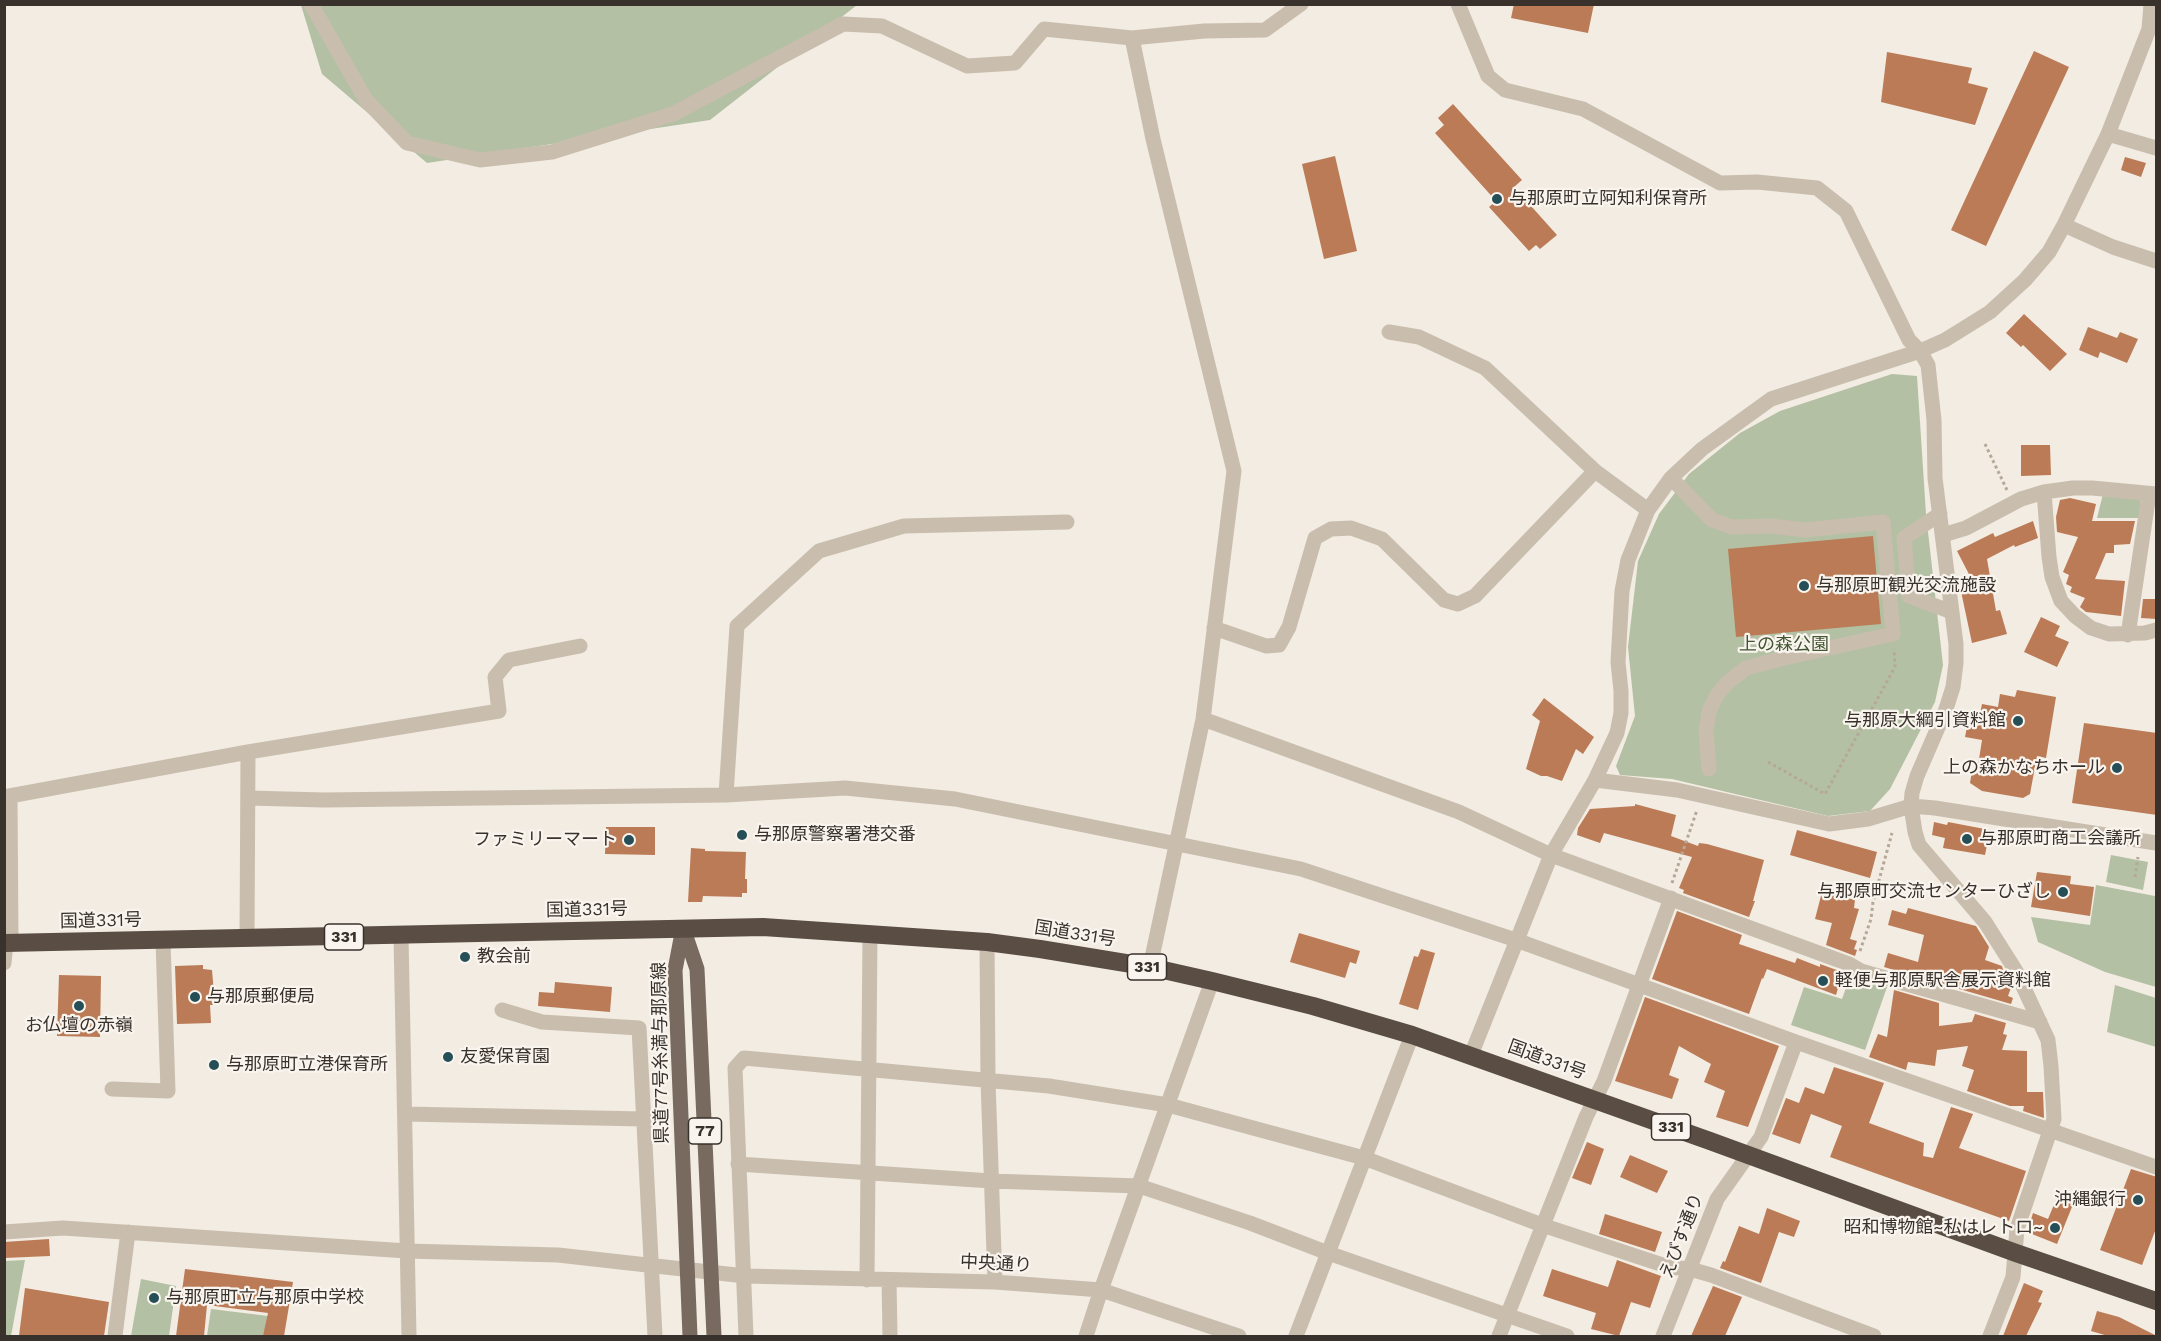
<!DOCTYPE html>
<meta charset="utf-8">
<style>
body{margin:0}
#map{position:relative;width:2161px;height:1341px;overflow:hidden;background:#f2ece2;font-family:"Work Sans",sans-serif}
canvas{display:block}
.frame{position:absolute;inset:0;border:6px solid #39312c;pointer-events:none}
</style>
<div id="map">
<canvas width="2161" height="1341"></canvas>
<div class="frame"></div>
</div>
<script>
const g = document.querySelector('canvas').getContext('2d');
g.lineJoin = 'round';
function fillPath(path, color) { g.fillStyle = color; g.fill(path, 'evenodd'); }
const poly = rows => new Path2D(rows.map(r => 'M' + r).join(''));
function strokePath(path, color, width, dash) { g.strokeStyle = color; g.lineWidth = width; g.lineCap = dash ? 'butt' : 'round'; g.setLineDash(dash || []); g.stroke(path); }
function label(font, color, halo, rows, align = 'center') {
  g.font = font + ' "Work Sans","Noto Sans JP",sans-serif'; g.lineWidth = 4.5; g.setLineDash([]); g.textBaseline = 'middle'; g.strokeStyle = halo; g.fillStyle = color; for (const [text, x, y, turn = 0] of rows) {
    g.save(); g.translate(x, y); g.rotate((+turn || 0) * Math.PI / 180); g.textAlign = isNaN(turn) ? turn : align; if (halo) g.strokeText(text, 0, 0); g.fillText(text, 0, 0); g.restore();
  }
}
const green = poly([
 [301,5,857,5,710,120,427,163,322,74],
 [1892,374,1917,376,1926,514,1943,665,1935,702,1890,789,1870,811,1828,816,1672,779,1620,775,1616,766,1635,716,1628,647,1638,561,1659,514,1689,474,1740,433,1780,411],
 [2103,494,2141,497,2139,518,2097,518],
 [2111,855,2148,862,2143,890,2106,882],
 [2096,885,2155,896,2156,888,2156,987,2105,972,2038,942,2031,917,2090,925],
 [1851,974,1887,987,1865,1050,1791,1025,1804,987,1842,999],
 [2115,985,2156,998,2156,1047,2107,1032],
 [25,1260,11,1336,5,1336,5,1261],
 [141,1279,176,1286,169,1336,131,1336],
 [211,1309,276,1317,272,1336,207,1336]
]);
const building = poly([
 [1514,4,1594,4,1588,33,1511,18],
 [2034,51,2069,67,1986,246,1951,230],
 [1887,52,1972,68,1968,83,1988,88,1975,125,1881,102],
 [1453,104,1522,180,1514,187,1557,235,1540,249,1536,245,1529,251,1489,207,1496,201,1435,133,1444,125,1438,118],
 [1335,156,1357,251,1324,259,1302,164],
 [2125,157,2146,163,2141,177,2121,170],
 [2024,314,2067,354,2050,371,2023,345,2021,347,2006,333],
 [2088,327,2117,338,2120,332,2138,339,2127,363,2100,352,2098,358,2079,350],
 [2021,445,2050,445,2051,475,2021,476],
 [2070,498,2096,504,2092,521,2135,521,2130,544,2114,545,2114,553,2106,553,2095,579,2125,581,2121,616,2086,612,2080,607,2085,598,2070,592,2072,587,2066,584,2069,575,2063,572,2078,537,2057,532,2056,517,2060,500],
 [2033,521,2038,538,2015,547,2014,545,1987,559,1996,611,2000,610,2007,634,1972,643,1959,582,1972,580,1957,551,1993,533,1995,537],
 [1873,536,1881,624,1736,637,1728,549],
 [2143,599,2157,599,2157,619,2141,618],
 [2041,617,2060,626,2055,636,2069,642,2057,667,2024,652],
 [2017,690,2056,697,2046,758,2037,756,2030,794,2023,798,1982,791,1970,783,1972,771,1977,772,1982,740,1965,737,1968,722,1978,724,1982,704,1998,707,2000,694,2015,697],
 [1544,698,1594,737,1583,754,1576,749,1562,781,1547,776,1541,776,1526,769,1540,721,1532,715],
 [2084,723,2157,733,2157,815,2072,803],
 [1635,804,1676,815,1671,836,1698,846,1699,843,1707,844,1764,860,1753,901,1755,901,1749,917,1683,893,1684,890,1679,888,1692,857,1604,833,1600,843,1577,835,1578,828,1590,809,1635,806],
 [1934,822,1947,825,1948,822,1990,830,1985,855,1943,848,1945,838,1932,835],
 [606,827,655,827,655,855,605,854],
 [1797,830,1877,852,1870,878,1790,855],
 [691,848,705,849,705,851,746,852,745,879,747,879,747,893,742,893,742,897,703,896,702,902,688,902],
 [2037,872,2071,876,2070,884,2094,887,2090,916,2031,907],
 [1822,892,1855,900,1854,908,1859,909,1850,939,1857,941,1854,949,1857,950,1855,956,1826,945,1832,923,1815,919],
 [1908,908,1976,926,1989,947,1985,960,2002,966,2007,983,2012,985,2008,996,2013,998,2011,1004,1884,967,1888,953,1918,962,1924,935,1888,925,1892,910,1906,914],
 [1677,911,1742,935,1739,944,1795,963,1797,958,1820,967,1820,964,1845,973,1848,975,1844,986,1839,985,1836,995,1767,969,1763,979,1762,978,1749,1014,1652,979],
 [1299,933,1360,951,1356,964,1350,962,1345,978,1290,962],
 [1421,949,1435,953,1418,1010,1399,1004,1414,956,1418,957],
 [203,965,203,969,212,970,215,1005,210,1005,211,1023,177,1024,175,966],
 [59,975,101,976,100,1037,57,1036],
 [555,982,612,987,610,1012,538,1006,539,992,554,993],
 [1894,990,1939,1003,1939,1026,1972,1022,1975,1014,2006,1023,2003,1034,2007,1035,2002,1050,2027,1051,2027,1092,2043,1092,2044,1118,2023,1111,2024,1106,2010,1106,1967,1091,1974,1070,1962,1066,1968,1046,1937,1050,1935,1066,1908,1062,1906,1070,1869,1057,1878,1034,1887,1037],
 [1645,997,1779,1046,1748,1127,1716,1117,1725,1091,1704,1082,1711,1064,1679,1046,1669,1075,1679,1079,1672,1099,1615,1081],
 [1834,1067,1884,1083,1869,1123,1924,1143,1923,1156,1933,1158,1951,1107,1973,1114,1959,1148,2026,1171,2009,1221,1830,1157,1842,1126,1811,1114,1800,1144,1772,1134,1786,1098,1799,1103,1805,1087,1824,1094],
 [1587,1142,1604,1149,1591,1185,1572,1178],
 [1630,1155,1668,1171,1657,1193,1620,1177],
 [2131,1169,2157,1177,2157,1226,2142,1265,2100,1250],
 [2058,1195,2074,1202,2057,1244,2027,1232,2033,1213,2048,1219],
 [1767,1208,1800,1221,1794,1237,1779,1232,1761,1283,1720,1268,1723,1261,1725,1262,1739,1226,1759,1234],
 [1605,1214,1662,1232,1655,1252,1599,1234],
 [49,1239,50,1256,4,1258,4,1242],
 [1617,1260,1661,1276,1650,1308,1631,1302,1619,1336,1591,1329,1596,1313,1543,1296,1552,1269,1608,1287],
 [185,1269,293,1282,284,1336,263,1336,268,1313,207,1305,204,1336,176,1336],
 [2024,1283,2043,1291,2038,1302,2042,1303,2026,1336,2003,1336],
 [1713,1286,1742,1297,1725,1336,1691,1336],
 [25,1288,109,1302,104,1336,19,1336],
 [2097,1311,2119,1317,2157,1336,2108,1336,2091,1331]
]);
const path = poly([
 [1985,444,2007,490],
 [1768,762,1825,794,1895,667,1894,649],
 [2135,877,2138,857],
 [1672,883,1697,810],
 [1860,951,1871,919,1873,902,1892,833]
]);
const minor = poly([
 [311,4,366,100,407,143,480,160,552,152,673,114,843,24,882,26,967,66,1015,63,1044,29,1132,38,1204,31,1265,30,1301,4],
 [1458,4,1488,76,1505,90,1583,109,1720,183,1757,182,1817,188,1846,211,1909,340,1920,351,1928,365,1934,420,1935,478,1956,644,1956,663,1953,687,1946,709,1917,776,1912,793,1911,806,1915,832,1919,845,1985,922,2016,971,2048,1040,2051,1066,2054,1119,2017,1229,2013,1277,1990,1336],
 [1132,38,1153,139,1234,471,1203,719,1150,967],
 [2108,134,2156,148],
 [2064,225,2113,247,2156,261],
 [1389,332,1419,337,1485,368,1595,471],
 [1671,478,1712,520,1732,527,1770,526,1806,530,1883,522,1893,634,1784,658,1746,668,1727,683,1717,695,1709,711,1706,732,1709,769],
 [2044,492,2049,557,2052,577,2061,601,2075,616,2091,628,2109,634,2145,633,2156,630],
 [1940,514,1904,538,1909,596,1952,612],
 [1943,535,1966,528,2021,499,2044,492,2073,488,2092,488,2156,494],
 [1214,628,1266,646,1279,645,1289,627,1315,538,1331,529,1351,528,1382,539,1444,600,1458,604,1475,596,1595,471,1648,510],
 [2128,635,2149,494],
 [1203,719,1459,812,1551,855,1849,964,1861,971,2040,1022],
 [248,752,499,711,495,677,509,660,580,646],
 [1595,780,1677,790,1829,824,1868,819,1911,806,1935,808,2156,843],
 [726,795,737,626,819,551,904,526,1067,522],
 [10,796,11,943],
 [4,797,248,752,247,939],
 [248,798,324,800,726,795,845,788,955,799,1301,869,1516,940,1796,1042,2156,1167],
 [401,936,409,1336],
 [987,942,988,1081,995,1282],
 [4,963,6,943],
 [502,1010,542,1022,639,1028,655,1336],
 [1471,1055,1551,855,1595,780,1617,733,1621,713,1621,691,1618,662,1622,591,1628,560,1648,510,1671,478,1702,449,1771,399,1920,351,1945,340,1990,312,2025,280,2049,252,2064,225,2108,134,2149,29,2151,4],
 [112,1089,168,1091,163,941],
 [405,1114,643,1119],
 [738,1164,991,1181,1139,1186,1250,1223,1328,1253,1567,1336],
 [4,1232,63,1228,407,1251,558,1255,745,1276,995,1282,1101,1290,1239,1336],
 [867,1280,870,933],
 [889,1280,890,1336],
 [115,1336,128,1232],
 [746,1336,735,1068,744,1058,1049,1086,1168,1105,1364,1158,1542,1225,1669,1267,1690,1269,1711,1275,1874,1336],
 [1086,1336,1101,1290,1212,981],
 [1296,1336,1412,1035],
 [1499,1336,1586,1117,1604,1081,1671,898],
 [1663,1336,1717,1199,1761,1137,1796,1042]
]);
const major = poly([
 [683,928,697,969,714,1336],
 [683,928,675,970,690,1336]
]);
const highway = poly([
 [4,943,763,927,987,942,1040,949,1150,967,1212,981,1313,1006,1412,1035,1710,1141,2016,1253,2156,1301]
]);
const markers = [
 [1497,199,6,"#254e57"],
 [1804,586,6,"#254e57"],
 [2018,721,6,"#254e57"],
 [2117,768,6,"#254e57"],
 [742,835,6,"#254e57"],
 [1967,839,6,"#254e57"],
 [629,840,6,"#254e57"],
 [2063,892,6,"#254e57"],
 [465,957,6,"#254e57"],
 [1823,981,6,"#254e57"],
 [195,997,6,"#254e57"],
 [79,1006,6,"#254e57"],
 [448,1057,6,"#254e57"],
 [214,1065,6,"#254e57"],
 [2138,1200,6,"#254e57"],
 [2055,1228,6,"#254e57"],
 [154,1298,6,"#254e57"]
];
const shields = [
 [344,937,39],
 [1147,967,39],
 [1671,1127,39],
 [705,1131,33]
];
const shieldNames = [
 ["331",344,937],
 ["331",1147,967],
 ["331",1671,1127],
 ["77",705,1131]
];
const poiNames = [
 ["与那原町立阿知利保育所",1509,199],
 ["与那原町観光交流施設",1816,586],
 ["与那原大綱引資料館",2006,721,"right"],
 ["上の森かなちホール",2105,768,"right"],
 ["与那原警察署港交番",754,835],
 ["与那原町商工会議所",1979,839],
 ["ファミリーマート",617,840,"right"],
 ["与那原町交流センターひざし",2051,892,"right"],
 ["教会前",477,957],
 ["軽便与那原駅舎展示資料館",1835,981],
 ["与那原郵便局",207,997],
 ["お仏壇の赤嶺",79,1026,"center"],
 ["友愛保育園",460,1057],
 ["与那原町立港保育所",226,1065],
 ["沖縄銀行",2126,1200,"right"],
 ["昭和博物館~私はレトロ~",2043,1228,"right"],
 ["与那原町立与那原中学校",166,1298]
];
const parkNames = [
 ["上の森公園",1784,645]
];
const streetNames = [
 ["国道331号",587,910,-1],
 ["国道331号",101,921,-1],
 ["国道331号",1075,934,9],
 ["県道77号糸満与那原線",661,1053,-91],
 ["国道331号",1547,1060,20],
 ["えびす通り",1682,1236,-69],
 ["中央通り",996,1264,3]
];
fillPath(green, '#b3c0a3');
fillPath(building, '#bb7b56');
strokePath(path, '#b5a899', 3, [3, 3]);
strokePath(minor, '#c9beae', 15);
strokePath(major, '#796a5f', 15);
strokePath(highway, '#594d44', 18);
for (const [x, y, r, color] of markers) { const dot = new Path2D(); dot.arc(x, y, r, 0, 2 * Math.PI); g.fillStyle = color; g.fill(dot); strokePath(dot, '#f9f5ee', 2); }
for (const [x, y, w] of shields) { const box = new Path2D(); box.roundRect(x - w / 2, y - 13, w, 26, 4.5); g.fillStyle = '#f9f5ee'; g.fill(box); strokePath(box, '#39312c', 1.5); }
label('bold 16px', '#39312c', null, shieldNames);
label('18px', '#39312c', '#f9f5ee', poiNames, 'left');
label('18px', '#445532', '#f9f5ee', parkNames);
label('18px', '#39312c', '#f9f5ee', streetNames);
</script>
